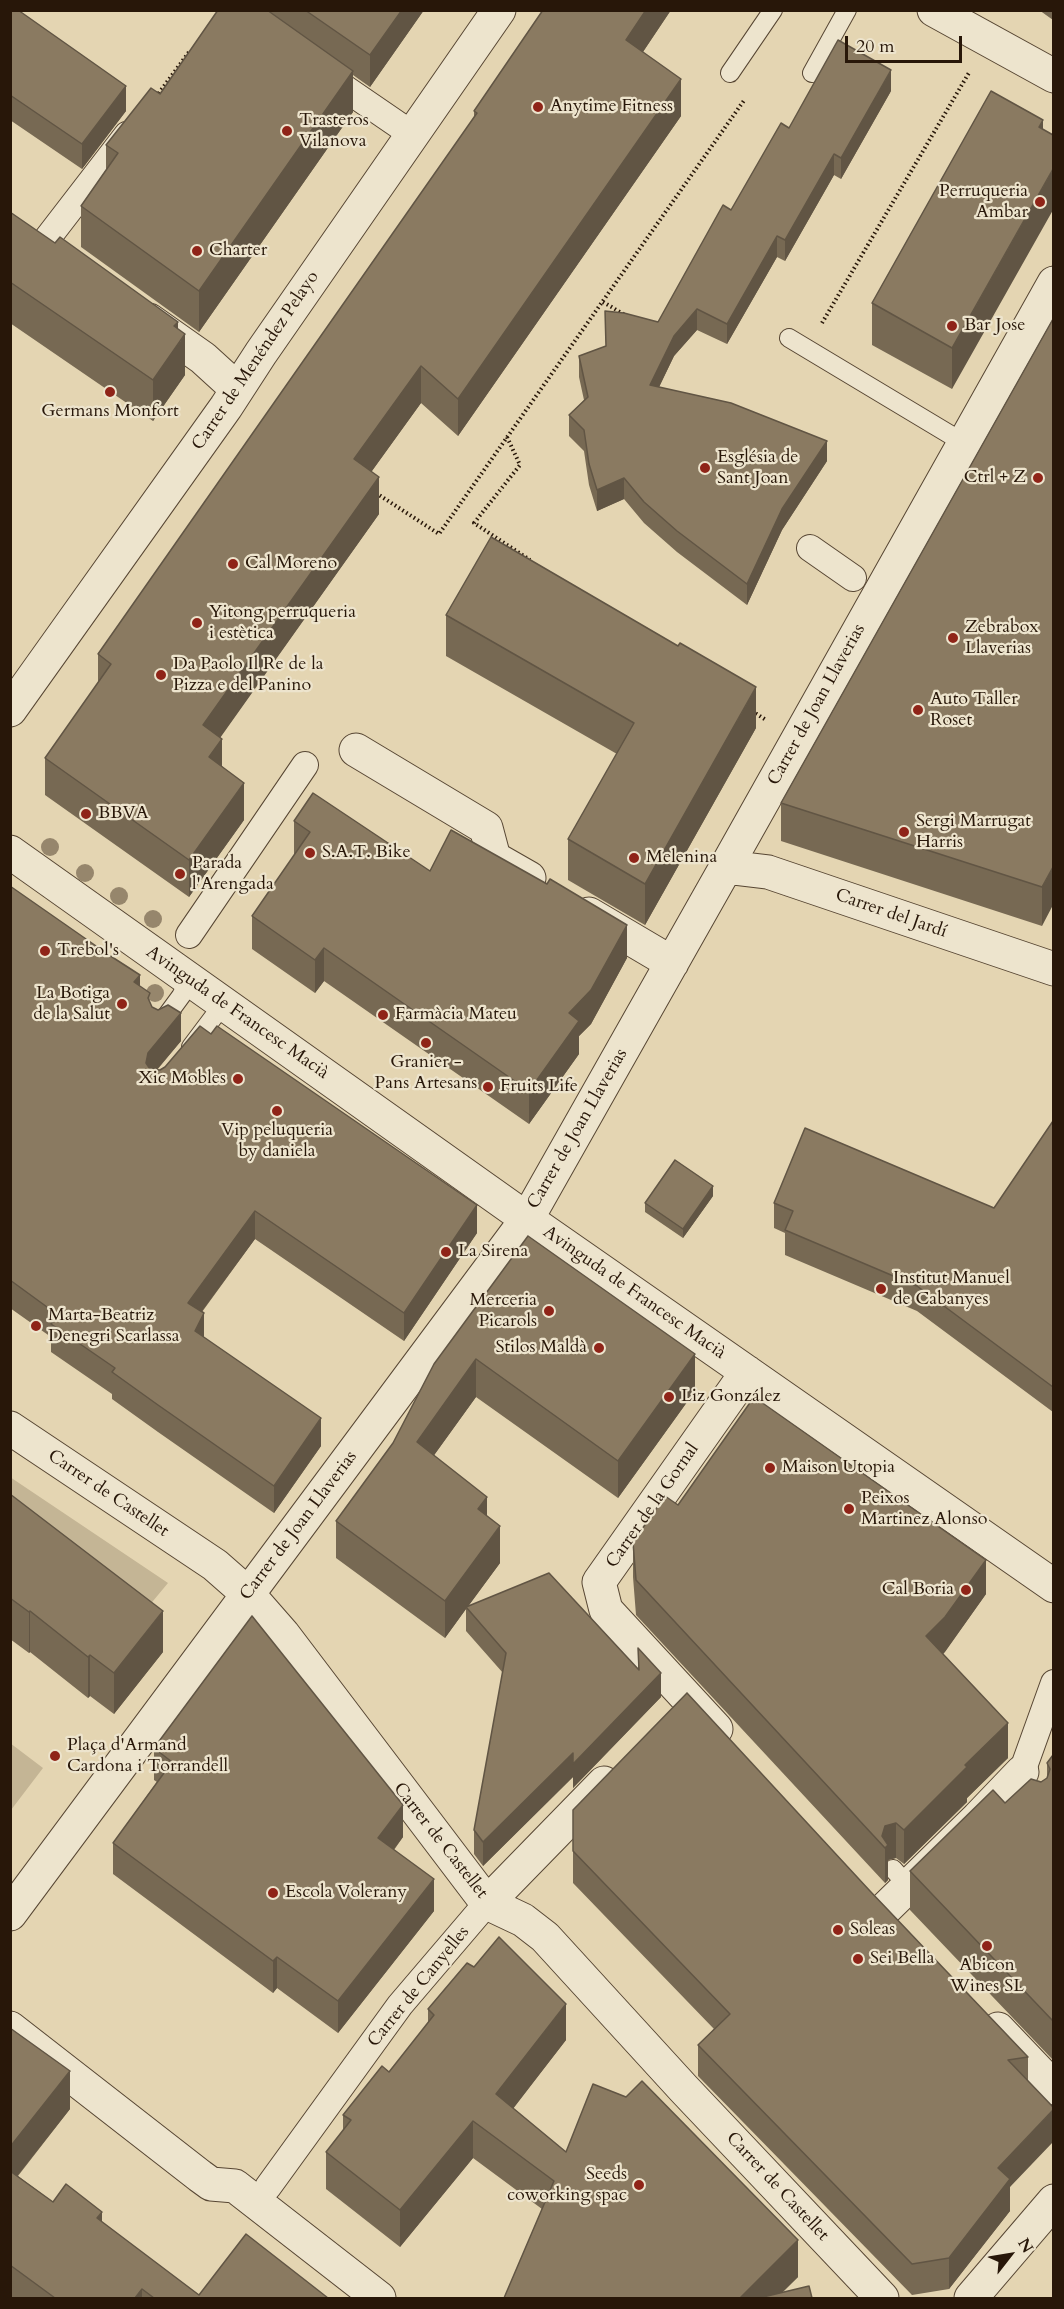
<!DOCTYPE html>
<meta charset="utf-8">
<style>
body{margin:0}
#map{position:relative;width:1064px;height:2309px;overflow:hidden;background:#e4d5b2;font-family:Cardo,serif}
canvas{display:block}
.frame{position:absolute;inset:0;border:12px solid #281709;pointer-events:none}
.north{position:absolute;left:980px;top:2225px;width:60px;height:60px;-webkit-text-stroke:4px #ede4cd;paint-order:stroke;rotate:59deg;font-size:16px;font-weight:700;line-height:24px;text-align:center;color:#281709}
.north::after{content:'';display:block;margin:auto;width:21px;height:27px;background:#281709;clip-path:polygon(50% 0,100% 100%,50% 72%,0 100%)}
.scale{position:absolute;left:845px;top:36px;width:117px;height:27px;box-sizing:border-box;border:3px solid #281709;border-top:0;padding-left:8px;font-size:18px;line-height:21px;white-space:nowrap;color:#281709;-webkit-text-stroke:4px #ede4cd;paint-order:stroke}
</style>
<div id="map">
<canvas width="1064" height="2309"></canvas>
<div class="frame"></div>
<div class="north">N</div>
<div class="scale">20 m</div>
</div>
<script>
const g = document.querySelector('canvas').getContext('2d');
g.lineJoin = 'round';
function fillPath(path, color) { g.fillStyle = color; g.fill(path, 'evenodd'); }
const poly = rows => new Path2D(rows.map(r => 'M' + r).join(''));
function strokePath(path, color, width, dash) { g.strokeStyle = color; g.lineWidth = width; g.lineCap = dash ? 'butt' : 'round'; g.setLineDash(dash || []); g.stroke(path); }
function label(font, color, halo, rows, align = 'center') {
  g.font = font + ' Cardo,serif'; g.lineWidth = 4.5; g.setLineDash([]); g.textBaseline = 'middle'; g.strokeStyle = halo; g.fillStyle = color; for (const [text, x, y, turn = 0] of rows) {
    g.save(); g.translate(x, y); g.rotate((+turn || 0) * Math.PI / 180); g.textAlign = isNaN(turn) ? turn : align; if (halo) g.strokeText(text, 0, 0); g.fillText(text, 0, 0); g.restore();
  }
}
const green = poly([
 [10,1477,168,1583,148,1607,11,1499],
 [10,1743,43,1768,11,1810,10,1810]
]);
const path = poly([
 [156,97,189,52],
 [603,302,625,315],
 [822,323,970,71],
 [507,437,520,465,474,523,530,560],
 [376,493,439,534,745,99],
 [752,711,766,720]
]);
const service = poly([
 [730,73,773,10],
 [812,73,847,10],
 [789,338,964,443],
 [159,1026,181,996,190,979],
 [191,1047,224,1003],
 [893,1869,909,1887]
]);
const pedestrian = poly([
 [324,74,413,135],
 [43,244,127,135],
 [810,548,853,578],
 [189,935,305,765],
 [1022,1772,1054,1683],
 [268,2187,400,2005,487,1903]
]);
const minor = poly([
 [934,10,1054,76],
 [149,320,203,358,237,389],
 [10,710,226,407,261,353,499,10],
 [356,750,486,828,494,858,529,878],
 [10,852,527,1219,1054,1586],
 [726,867,768,872,1054,969],
 [589,914,672,963],
 [10,1428,215,1565,248,1594,283,1634,487,1903,523,1920,545,1937,684,2089,882,2298],
 [716,1729,606,1610,599,1582,747,1372],
 [487,1903,604,1783],
 [884,1910,978,1818,1022,1772],
 [10,1914,527,1219,726,867,1054,283],
 [10,2028,200,2176,211,2184,235,2186,379,2298],
 [998,2029,1054,2088],
 [971,2298,1054,2201]
]);
const trees = [
 [50,847],
 [85,873],
 [119,896],
 [153,919],
 [155,993]
];
const wall = poly([
 [10,10,126,111,82,169,10,120],
 [218,10,424,10,370,87,353,75,353,112,199,332,81,247,81,206,106,170,106,145,160,94],
 [543,10,671,10,643,52,681,116,458,436,421,403,371,472,379,514,220,737,222,766,244,820,189,897,45,795,45,758,98,683,98,654,474,119,474,111],
 [1039,10,1053,10,1053,20],
 [891,91,841,179,834,175,785,261,777,257,727,344,697,330,674,356,659,387,827,461,782,530,747,605,677,552,644,523,624,499,597,511,589,485,584,451,569,436,569,415,584,400,579,377,579,356,606,346,605,311,658,322,789,128],
 [991,91,952,389,872,345,872,303],
 [10,212,178,329,185,375,153,421,10,323],
 [1053,319,1042,926,781,841,781,803],
 [446,615,756,728,645,925,568,880,568,839,617,754,446,656],
 [294,821,430,871,627,958,591,1024,579,1036,579,1054,529,1124,324,981,315,993,252,949,252,916,295,855,294,854],
 [10,886,140,986,152,1007,181,1041,157,1070,477,1233,404,1341,255,1239,202,1312,204,1337,321,1446,274,1513,158,1432,112,1399,112,1394,51,1352,51,1337,10,1308],
 [1053,1121,1053,1412,917,1311,785,1255,785,1233,774,1228,774,1203,994,1208],
 [713,1196,683,1238,645,1212,645,1203],
 [528,1236,695,1391,618,1498,476,1397,434,1455,487,1516,500,1563,468,1606,638,1669,638,1648,661,1697,573,1788,573,1777,483,1866,474,1854,474,1830,503,1673,466,1631,466,1609,445,1638,336,1558,336,1521,393,1443],
 [10,1494,163,1652,114,1714,90,1696,88,1698,30,1652,29,1653,10,1639],
 [678,1505,986,1594,943,1654,1008,1758,967,1798,967,1802,904,1864,896,1858,888,1860,888,1880,885,1883,636,1615,633,1577,633,1542],
 [154,1748,403,1837,394,1850,434,1911,338,2033,277,1988,273,1993,113,1874,113,1843,157,1782,154,1780],
 [1053,1755,1053,2060,910,1910,910,1871,1005,1803,1047,1778,1047,1763],
 [573,1810,870,1891,1028,2057,1028,2081,1010,2187,1010,2211,949,2289,912,2295,698,2076,698,2045,714,2029,573,1883],
 [428,2009,566,2040,513,2108,566,2152,798,2277,782,2293,812,2298,504,2298,542,2209,473,2158,400,2247,326,2189,326,2152,343,2131,343,2115,389,2072,428,2023],
 [10,2028,70,2109,18,2176,53,2202,102,2222,199,2295,328,2298,10,2298]
]);
const shadedWall = poly([
 [402,10,424,10,370,87,370,55],
 [646,10,671,10,626,77,626,40],
 [891,70,891,91,841,179,841,158],
 [353,71,353,112,199,332,199,291],
 [681,79,681,116,458,436,458,399],
 [126,86,126,111,82,169,82,144],
 [1043,120,1043,161,1039,127],
 [834,154,834,175,785,261,785,240],
 [1053,169,1053,210,952,389,952,348],
 [777,236,777,257,727,344,727,324],
 [697,309,697,330,674,356,650,406,650,385,674,336],
 [178,322,178,345,185,334,185,375,153,421,153,380,174,326],
 [421,366,421,403,354,496,354,459],
 [827,441,827,461,782,530,747,605,747,584,782,509],
 [379,477,379,514,203,762,203,725],
 [624,478,624,499,597,511,597,490],
 [756,687,756,728,645,925,645,884],
 [222,739,222,776,209,757],
 [244,783,244,820,189,897,189,860],
 [1053,867,1053,905,1042,926,1042,887],
 [627,925,627,958,591,1024,579,1036,579,1054,529,1124,529,1091,569,1013],
 [324,948,324,981,315,993,315,960],
 [140,975,140,1002,134,982],
 [181,1013,181,1041,148,1080,146,1063,148,1053],
 [713,1186,713,1196,683,1238,683,1229],
 [477,1205,477,1233,404,1341,404,1313],
 [255,1211,255,1239,188,1330,188,1303],
 [204,1313,204,1341,195,1331],
 [695,1354,695,1391,618,1498,618,1461],
 [476,1359,476,1397,417,1479,417,1442],
 [321,1418,321,1446,274,1513,274,1486],
 [487,1497,487,1534,478,1509],
 [500,1526,500,1563,467,1608,466,1607,466,1609,445,1638,445,1601],
 [986,1560,986,1594,945,1652,926,1671,926,1636],
 [30,1611,30,1652,29,1653,29,1612],
 [163,1611,163,1652,114,1714,114,1673],
 [90,1655,90,1696,88,1698,88,1657],
 [661,1673,661,1697,573,1788,573,1777,483,1866,483,1842,573,1753],
 [1008,1723,1008,1758,967,1798,967,1802,904,1864,904,1830,965,1765],
 [403,1805,403,1837,378,1870,378,1838],
 [896,1823,896,1858,888,1860,888,1880,885,1883,885,1848,882,1836,885,1826],
 [434,1879,434,1911,338,2033,338,2001],
 [277,1957,277,1988,273,1993,273,1961],
 [566,2004,566,2040,496,2131,496,2094],
 [70,2071,70,2109,10,2185,10,2147],
 [1053,2110,1053,2142,1010,2187,1010,2211,949,2289,949,2258,998,2168],
 [473,2121,473,2158,400,2247,400,2210],
 [102,2212,102,2250,97,2218],
 [798,2240,798,2277,776,2298,740,2298],
 [142,2289,142,2298,135,2298]
]);
const building = poly([
 [10,10,18,10,126,86,82,144,10,95,10,10],
 [218,10,267,10,353,71,199,291,81,206,118,153,106,145,151,88,160,94,218,10],
 [305,10,402,10,370,55,305,10],
 [543,10,646,10,626,40,681,79,458,399,421,366,354,459,379,477,203,725,222,739,209,757,244,783,189,860,45,758,111,664,98,654,477,113,474,111,543,10],
 [838,40,891,70,841,158,834,154,785,240,777,236,727,324,697,309,674,336,650,385,731,403,827,441,782,509,747,584,677,531,644,502,624,478,597,490,589,464,584,430,569,415,588,397,579,356,606,346,605,311,624,313,658,322,723,205,731,210,781,123,789,128,838,40],
 [991,91,1043,120,1039,127,1053,135,1053,169,952,348,872,303,991,91],
 [10,212,55,243,60,237,178,322,174,326,185,334,153,380,10,282,10,212],
 [1053,319,1053,867,1042,887,781,803,1053,319],
 [491,537,678,646,680,643,756,687,645,884,568,839,634,723,446,615,491,537],
 [313,793,430,871,451,830,547,884,550,879,627,925,591,990,569,1013,579,1021,529,1091,324,948,315,960,252,916,310,832,294,821,313,793],
 [10,886,109,955,140,975,134,982,150,993,148,998,152,1007,158,1010,168,1005,181,1013,148,1053,146,1063,150,1069,160,1070,165,1067,200,1026,211,1034,217,1026,477,1205,404,1313,255,1211,188,1303,204,1313,195,1331,321,1418,274,1486,158,1405,112,1372,115,1368,51,1324,58,1315,10,1280,10,886],
 [1053,1121,1053,1387,917,1286,785,1230,793,1211,774,1203,805,1128,994,1208,1053,1121],
 [675,1160,713,1186,683,1229,645,1203,675,1160],
 [528,1236,695,1354,618,1461,476,1359,417,1442,487,1497,478,1509,500,1526,445,1601,336,1521,393,1443,434,1364,528,1236],
 [754,1397,986,1560,945,1617,926,1636,1008,1723,965,1765,967,1767,904,1830,896,1823,885,1826,882,1836,888,1845,885,1848,636,1580,633,1542,665,1496,678,1505,754,1397],
 [10,1494,163,1611,114,1673,90,1655,88,1657,30,1611,29,1612,10,1598,10,1494],
 [549,1573,639,1670,638,1648,661,1673,573,1764,573,1753,483,1842,474,1830,506,1653,466,1607,549,1573],
 [252,1616,403,1805,378,1838,434,1879,338,2001,277,1957,273,1961,113,1843,172,1762,154,1748,252,1616],
 [687,1693,870,1891,1028,2057,1008,2060,1053,2107,1053,2110,998,2168,1010,2179,949,2258,912,2264,698,2045,730,2014,573,1851,573,1810,687,1693],
 [1053,1755,1053,2021,910,1871,993,1790,1005,1803,1031,1779,1041,1782,1047,1778,1050,1769,1047,1763,1053,1755],
 [499,1937,566,2004,496,2094,566,2152,593,2084,626,2097,642,2081,798,2240,740,2298,504,2298,554,2181,473,2121,400,2210,326,2152,351,2120,343,2115,382,2066,389,2072,434,2015,428,2009,467,1963,474,1967,499,1937],
 [10,2028,70,2071,10,2147,10,2028],
 [10,2171,53,2202,66,2184,102,2212,97,2218,199,2295,246,2234,328,2298,154,2298,142,2289,135,2298,55,2298,10,2265,10,2171],
 [809,2286,812,2298,759,2298,809,2286]
]);
const markers = [
 [538,107,6,"#8f2418"],
 [287,131,6,"#8f2418"],
 [1040,202,6,"#8f2418"],
 [197,251,6,"#8f2418"],
 [952,326,6,"#8f2418"],
 [110,392,6,"#8f2418"],
 [705,468,6,"#8f2418"],
 [1038,478,6,"#8f2418"],
 [233,564,6,"#8f2418"],
 [197,623,6,"#8f2418"],
 [953,638,6,"#8f2418"],
 [161,675,6,"#8f2418"],
 [918,710,6,"#8f2418"],
 [86,814,6,"#8f2418"],
 [904,832,6,"#8f2418"],
 [310,853,6,"#8f2418"],
 [634,858,6,"#8f2418"],
 [180,874,6,"#8f2418"],
 [45,951,6,"#8f2418"],
 [122,1004,6,"#8f2418"],
 [383,1015,6,"#8f2418"],
 [426,1043,6,"#8f2418"],
 [238,1079,6,"#8f2418"],
 [488,1087,6,"#8f2418"],
 [277,1111,6,"#8f2418"],
 [446,1252,6,"#8f2418"],
 [881,1289,6,"#8f2418"],
 [549,1311,6,"#8f2418"],
 [36,1326,6,"#8f2418"],
 [599,1348,6,"#8f2418"],
 [669,1397,6,"#8f2418"],
 [770,1468,6,"#8f2418"],
 [849,1509,6,"#8f2418"],
 [966,1590,6,"#8f2418"],
 [55,1756,6,"#8f2418"],
 [273,1893,6,"#8f2418"],
 [838,1930,6,"#8f2418"],
 [987,1946,6,"#8f2418"],
 [858,1959,6,"#8f2418"],
 [639,2185,6,"#8f2418"]
];
const poiNames = [
 ["Anytime Fitness",550,107],
 ["Trasteros",299,121],
 ["Vilanova",299,142],
 ["Perruqueria",1028,192,"right"],
 ["Ambar",1028,213,"right"],
 ["Charter",209,251],
 ["Bar Jose",964,326],
 ["Germans Monfort",110,412,"center"],
 ["Església de",717,458],
 ["Sant Joan",717,479],
 ["Ctrl + Z",1026,478,"right"],
 ["Cal Moreno",245,564],
 ["Yitong perruqueria",209,613],
 ["i estètica",209,634],
 ["Zebrabox",965,628],
 ["Llaverias",965,649],
 ["Da Paolo Il Re de la",173,665],
 ["Pizza e del Panino",173,686],
 ["Auto Taller",930,700],
 ["Roset",930,721],
 ["BBVA",98,814],
 ["Sergi Marrugat",916,822],
 ["Harris",916,843],
 ["S.A.T. Bike",322,853],
 ["Melenina",646,858],
 ["Parada",192,864],
 ["l'Arengada",192,885],
 ["Trebol's",57,951],
 ["La Botiga",110,994,"right"],
 ["de la Salut",110,1015,"right"],
 ["Farmàcia Mateu",395,1015],
 ["Granier -",426,1063,"center"],
 ["Pans Artesans",426,1084,"center"],
 ["Xic Mobles",226,1079,"right"],
 ["Fruits Life",500,1087],
 ["Vip peluqueria",277,1131,"center"],
 ["by daniela",277,1152,"center"],
 ["La Sirena",458,1252],
 ["Institut Manuel",893,1279],
 ["de Cabanyes",893,1300],
 ["Merceria",537,1301,"right"],
 ["Picarols",537,1322,"right"],
 ["Marta-Beatriz",48,1316],
 ["Denegri Scarlassa",48,1337],
 ["Stilos Maldà",587,1348,"right"],
 ["Liz González",681,1397],
 ["Maison Utopia",782,1468],
 ["Peixos",861,1499],
 ["Martinez Alonso",861,1520],
 ["Cal Boria",954,1590,"right"],
 ["Plaça d'Armand",67,1746],
 ["Cardona i Torrandell",67,1767],
 ["Escola Volerany",285,1893],
 ["Soleas",850,1930],
 ["Sei Bella",870,1959],
 ["Abicon",987,1966,"center"],
 ["Wines SL",987,1987,"center"],
 ["Seeds",627,2175,"right"],
 ["coworking spac",627,2196,"right"]
];
const streetNames = [
 ["Carrer de Menéndez Pelayo",256,361,-56],
 ["Carrer de Joan Llaverias",817,705,-61],
 ["Carrer del Jardí",891,914,19],
 ["Avinguda de Francesc Macià",237,1013,35],
 ["Carrer de Joan Llaverias",578,1129,-60],
 ["Avinguda de Francesc Macià",634,1293,35],
 ["Carrer de Castellet",108,1494,34],
 ["Carrer de la Gornal",653,1506,-55],
 ["Carrer de Joan Llaverias",299,1526,-53],
 ["Carrer de Castellet",440,1841,52],
 ["Carrer de Canyelles",419,1987,-51],
 ["Carrer de Castellet",777,2187,47]
];
fillPath(green, '#c4b595');
strokePath(service, '#574633', 20);
strokePath(pedestrian, '#574633', 28);
strokePath(minor, '#574633', 35);
strokePath(path, '#281709', 4, [1.5, 3]);
strokePath(service, '#ede4cd', 18);
strokePath(pedestrian, '#ede4cd', 26);
strokePath(minor, '#ede4cd', 33);
g.fillStyle = '#96866c';
for (const [x, y] of trees) { g.beginPath(); g.arc(x, y, 9, 0, 2 * Math.PI); g.fill(); }
fillPath(wall, '#776953');
fillPath(shadedWall, '#615544');
fillPath(building, '#8a7a61');
strokePath(building, '#615544', 1.5);
for (const [x, y, r, color] of markers) { const dot = new Path2D(); dot.arc(x, y, r, 0, 2 * Math.PI); g.fillStyle = color; g.fill(dot); strokePath(dot, '#ede4cd', 2); }
label('18px', '#281709', '#ede4cd', poiNames, 'left');
label('18px', '#281709', '#ede4cd', streetNames);
</script>
